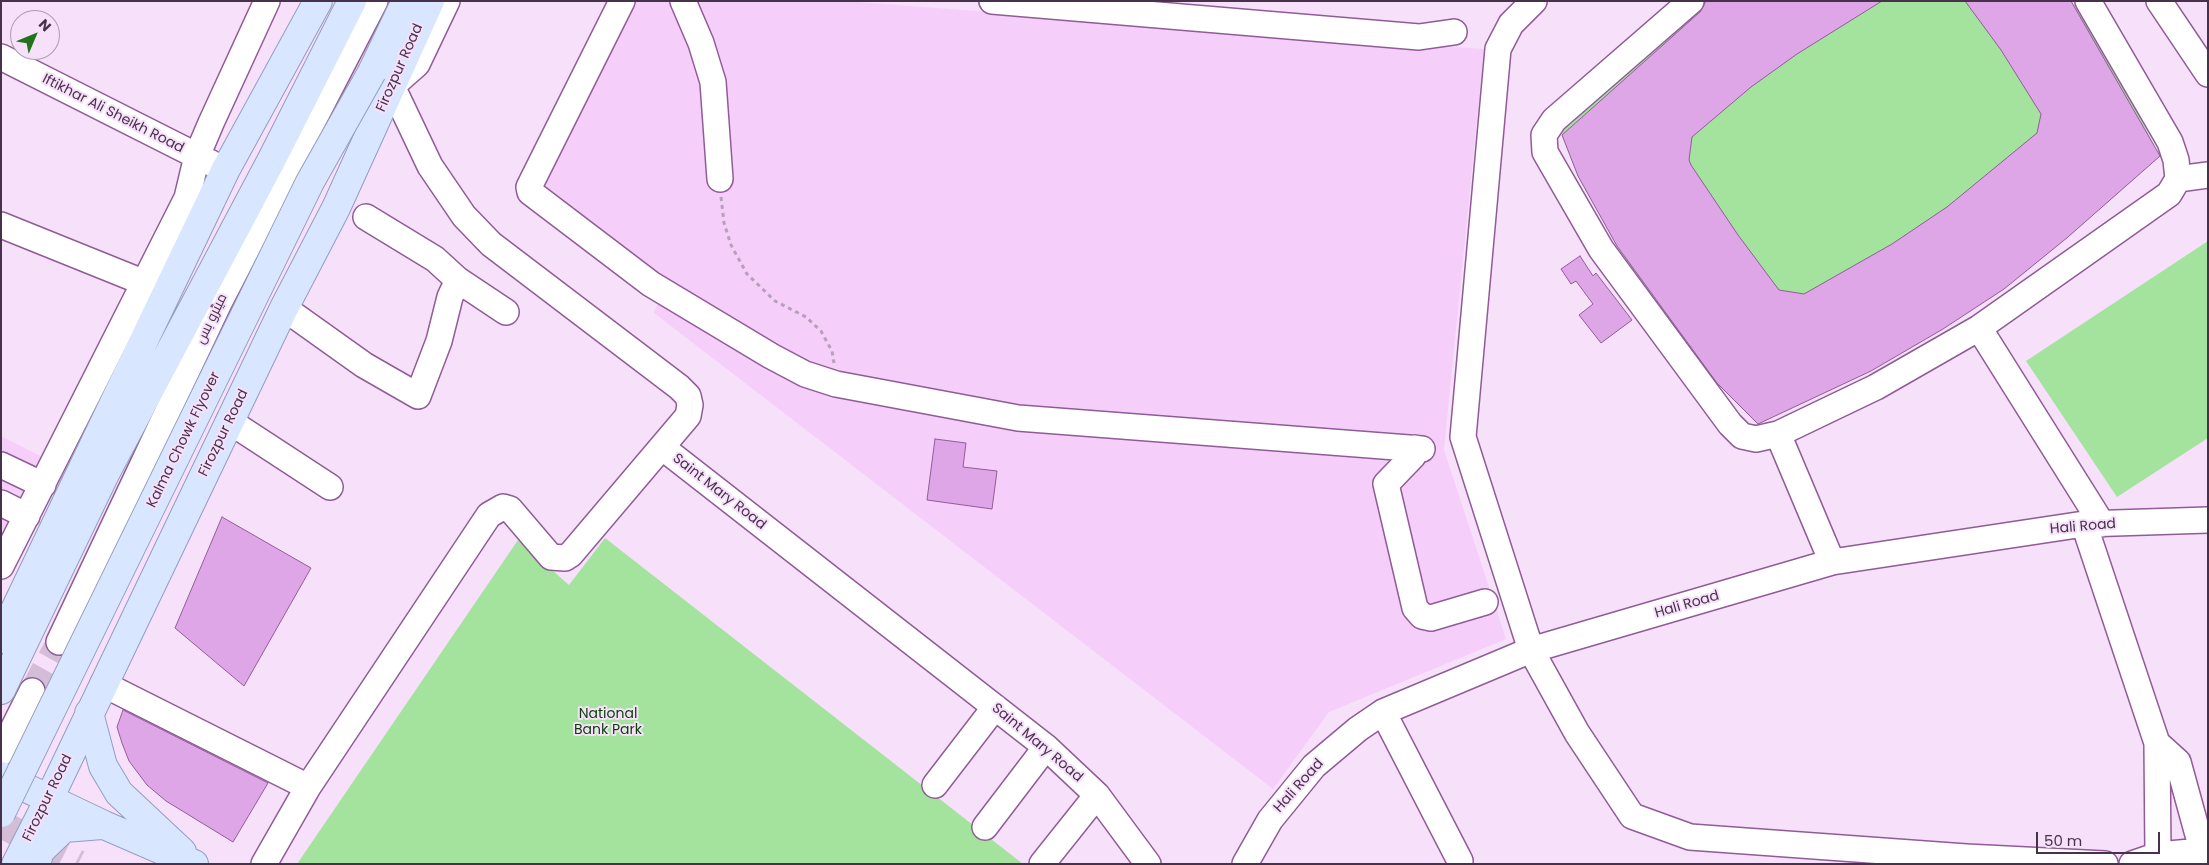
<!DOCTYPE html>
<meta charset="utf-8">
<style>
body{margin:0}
#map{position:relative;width:2209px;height:865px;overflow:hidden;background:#f7e0fa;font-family:Poppins,sans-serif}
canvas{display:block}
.frame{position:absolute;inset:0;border:2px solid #48314b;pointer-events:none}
.north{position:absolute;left:10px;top:10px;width:50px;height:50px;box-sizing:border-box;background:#f7e0fa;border:1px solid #b19ab4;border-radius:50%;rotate:45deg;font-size:14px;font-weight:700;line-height:20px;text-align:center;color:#48314b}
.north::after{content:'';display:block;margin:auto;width:18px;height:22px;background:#21731d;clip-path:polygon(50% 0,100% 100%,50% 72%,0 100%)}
.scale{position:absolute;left:2036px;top:832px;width:124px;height:22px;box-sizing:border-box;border:2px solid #48314b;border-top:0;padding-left:6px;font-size:15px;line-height:18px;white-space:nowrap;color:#48314b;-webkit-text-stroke:4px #f7e0fa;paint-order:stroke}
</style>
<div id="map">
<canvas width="2209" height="865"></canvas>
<div class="frame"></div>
<div class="north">N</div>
<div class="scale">50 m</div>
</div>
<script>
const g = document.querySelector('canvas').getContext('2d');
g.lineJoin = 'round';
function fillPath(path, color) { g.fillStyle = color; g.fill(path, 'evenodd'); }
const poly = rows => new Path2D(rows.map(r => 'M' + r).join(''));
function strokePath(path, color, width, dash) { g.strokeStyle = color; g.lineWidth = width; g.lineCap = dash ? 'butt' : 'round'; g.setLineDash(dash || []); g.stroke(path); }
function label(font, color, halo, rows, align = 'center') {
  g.font = font + ' Poppins,Cairo,sans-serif'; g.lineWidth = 4; g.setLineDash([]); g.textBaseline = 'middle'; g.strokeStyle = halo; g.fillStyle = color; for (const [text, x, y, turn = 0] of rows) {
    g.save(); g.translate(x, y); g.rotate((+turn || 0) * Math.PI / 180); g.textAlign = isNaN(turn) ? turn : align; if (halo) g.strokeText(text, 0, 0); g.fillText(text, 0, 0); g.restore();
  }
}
const built = poly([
 [626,1,843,1,1484,49,1444,450,1506,639,1329,712,1273,789,654,313,665,285,533,186],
 [1,436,48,460,11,533,1,528]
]);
const green = poly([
 [1706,1,2071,1,2109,58,2160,156,2068,237,2004,289,1943,329,1871,371,1758,424,1698,363,1651,301,1614,241,1578,176,1560,130,1654,42],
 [2208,241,2208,438,2117,497,2026,361],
 [605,538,1023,864,297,864,518,540,569,585]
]);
const building = poly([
 [1706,1,1882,1,1797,54,1751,87,1692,137,1689,160,1691,165,1738,235,1779,290,1804,294,1892,244,1947,207,2037,133,2041,114,2001,50,1965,1,2071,1,2160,156,2068,237,2004,289,1943,329,1871,371,1758,424,1717,383,1617,246,1578,176,1562,135,1700,12,1706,1],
 [1580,256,1593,276,1596,273,1632,320,1601,343,1579,315,1593,304,1576,281,1571,284,1561,269,1580,256],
 [935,439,966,443,963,467,997,471,992,509,927,500,935,439],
 [222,517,311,568,244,686,175,628,222,517],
 [123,710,268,783,233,842,166,801,147,785,129,761,122,743,117,727,123,710]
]);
const minorTunnel = poly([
 [32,691,59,642]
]);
const majorTunnel = poly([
 [1,824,78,864]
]);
const path = poly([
 [721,197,724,223,731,245,747,274,775,301,806,317,821,331,832,351,834,363]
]);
const minor = poly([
 [622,1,529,187,530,192,651,284,771,356,805,374,836,384,1018,418,1422,449],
 [683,1,701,43,713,82,720,179],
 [992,1,1419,37,1454,32],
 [1534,1,1511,24,1498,49,1463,437,1531,650,1577,733,1632,816,1690,837,1966,857,2105,864],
 [1691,1,1554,120,1544,135,1545,152,1601,249,1730,424,1742,436,1756,439,1778,434,1876,387,1979,328,2169,194,2178,179,2176,160,2170,142,2088,1],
 [2159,1,2208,74],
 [1,57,211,163],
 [2178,179,2208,175],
 [1,225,145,283],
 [458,280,506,312],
 [284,308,364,365,418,396,439,341,450,297,458,280,435,259,366,217],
 [1979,328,2102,524],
 [229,421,330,487],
 [1778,434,1832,562],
 [663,448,1046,747,1097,795,1148,864],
 [1415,448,1413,456,1386,484,1415,608,1422,616,1431,618,1485,602],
 [1,465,43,485],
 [1,503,27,516],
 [2084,524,2157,743,2158,855],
 [1,566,187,198,197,156,211,123,267,1],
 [59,642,220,301,375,1],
 [103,684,308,787],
 [1383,712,1460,861],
 [2157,743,2178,762,2206,864],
 [1,753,32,691],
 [935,785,995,707],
 [985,827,1046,747],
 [264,864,308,787,489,515,503,507,510,509,551,557,565,558,571,554,688,416,690,405,688,396,679,387,491,244,464,216,430,166,392,86,417,64,447,1],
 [1042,864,1097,795],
 [1245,864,1270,820,1314,766,1358,729,1383,712,1531,650,1832,562,2084,524,2208,520],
 [2132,864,2158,855,2201,851]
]);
const major = poly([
 [372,72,406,1],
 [1,639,226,169,318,1],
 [1,690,105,474,272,159,352,1],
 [89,713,103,766,119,793,182,852],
 [1,776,104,825,194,864],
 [16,864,49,799,284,308,336,208,430,1],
 [36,864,40,851,64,828,102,825]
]);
const majorBridge = poly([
 [1,813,310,182,372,72]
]);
const streetNames = [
 ["Firozpur Road",400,68,-66],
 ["Iftikhar Ali Sheikh Road",113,114,27],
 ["میٹرو بس",212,319,-64],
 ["Firozpur Road",224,433,-64],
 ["Kalma Chowk Flyover",184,440,-64],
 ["Saint Mary Road",719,492,38],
 ["Hali Road",2083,527,-5],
 ["Hali Road",1687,605,-16],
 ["Saint Mary Road",1037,743,40],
 ["Hali Road",1299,786,-48],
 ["Firozpur Road",48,798,-64]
];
const parkNames = [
 ["National",608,714],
 ["Bank Park",608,730]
];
fillPath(built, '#f5cffa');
fillPath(green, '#a3e39d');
fillPath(building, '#dea6e6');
strokePath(building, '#915d99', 1);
strokePath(minorTunnel, '#d4bdd7', 25, [25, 12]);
strokePath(majorTunnel, '#d4bdd7', 28, [28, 14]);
strokePath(minor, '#905c97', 28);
strokePath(major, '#959cc0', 30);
strokePath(path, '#b7a0ba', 3, [4, 4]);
strokePath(minor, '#fff', 25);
strokePath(major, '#d8e6ff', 28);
strokePath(majorBridge, '#959cc0', 30, []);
strokePath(majorBridge, '#d8e6ff', 28);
label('14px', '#48314b', '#f7e0fa', streetNames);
label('14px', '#053f04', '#f7e0fa', parkNames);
</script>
